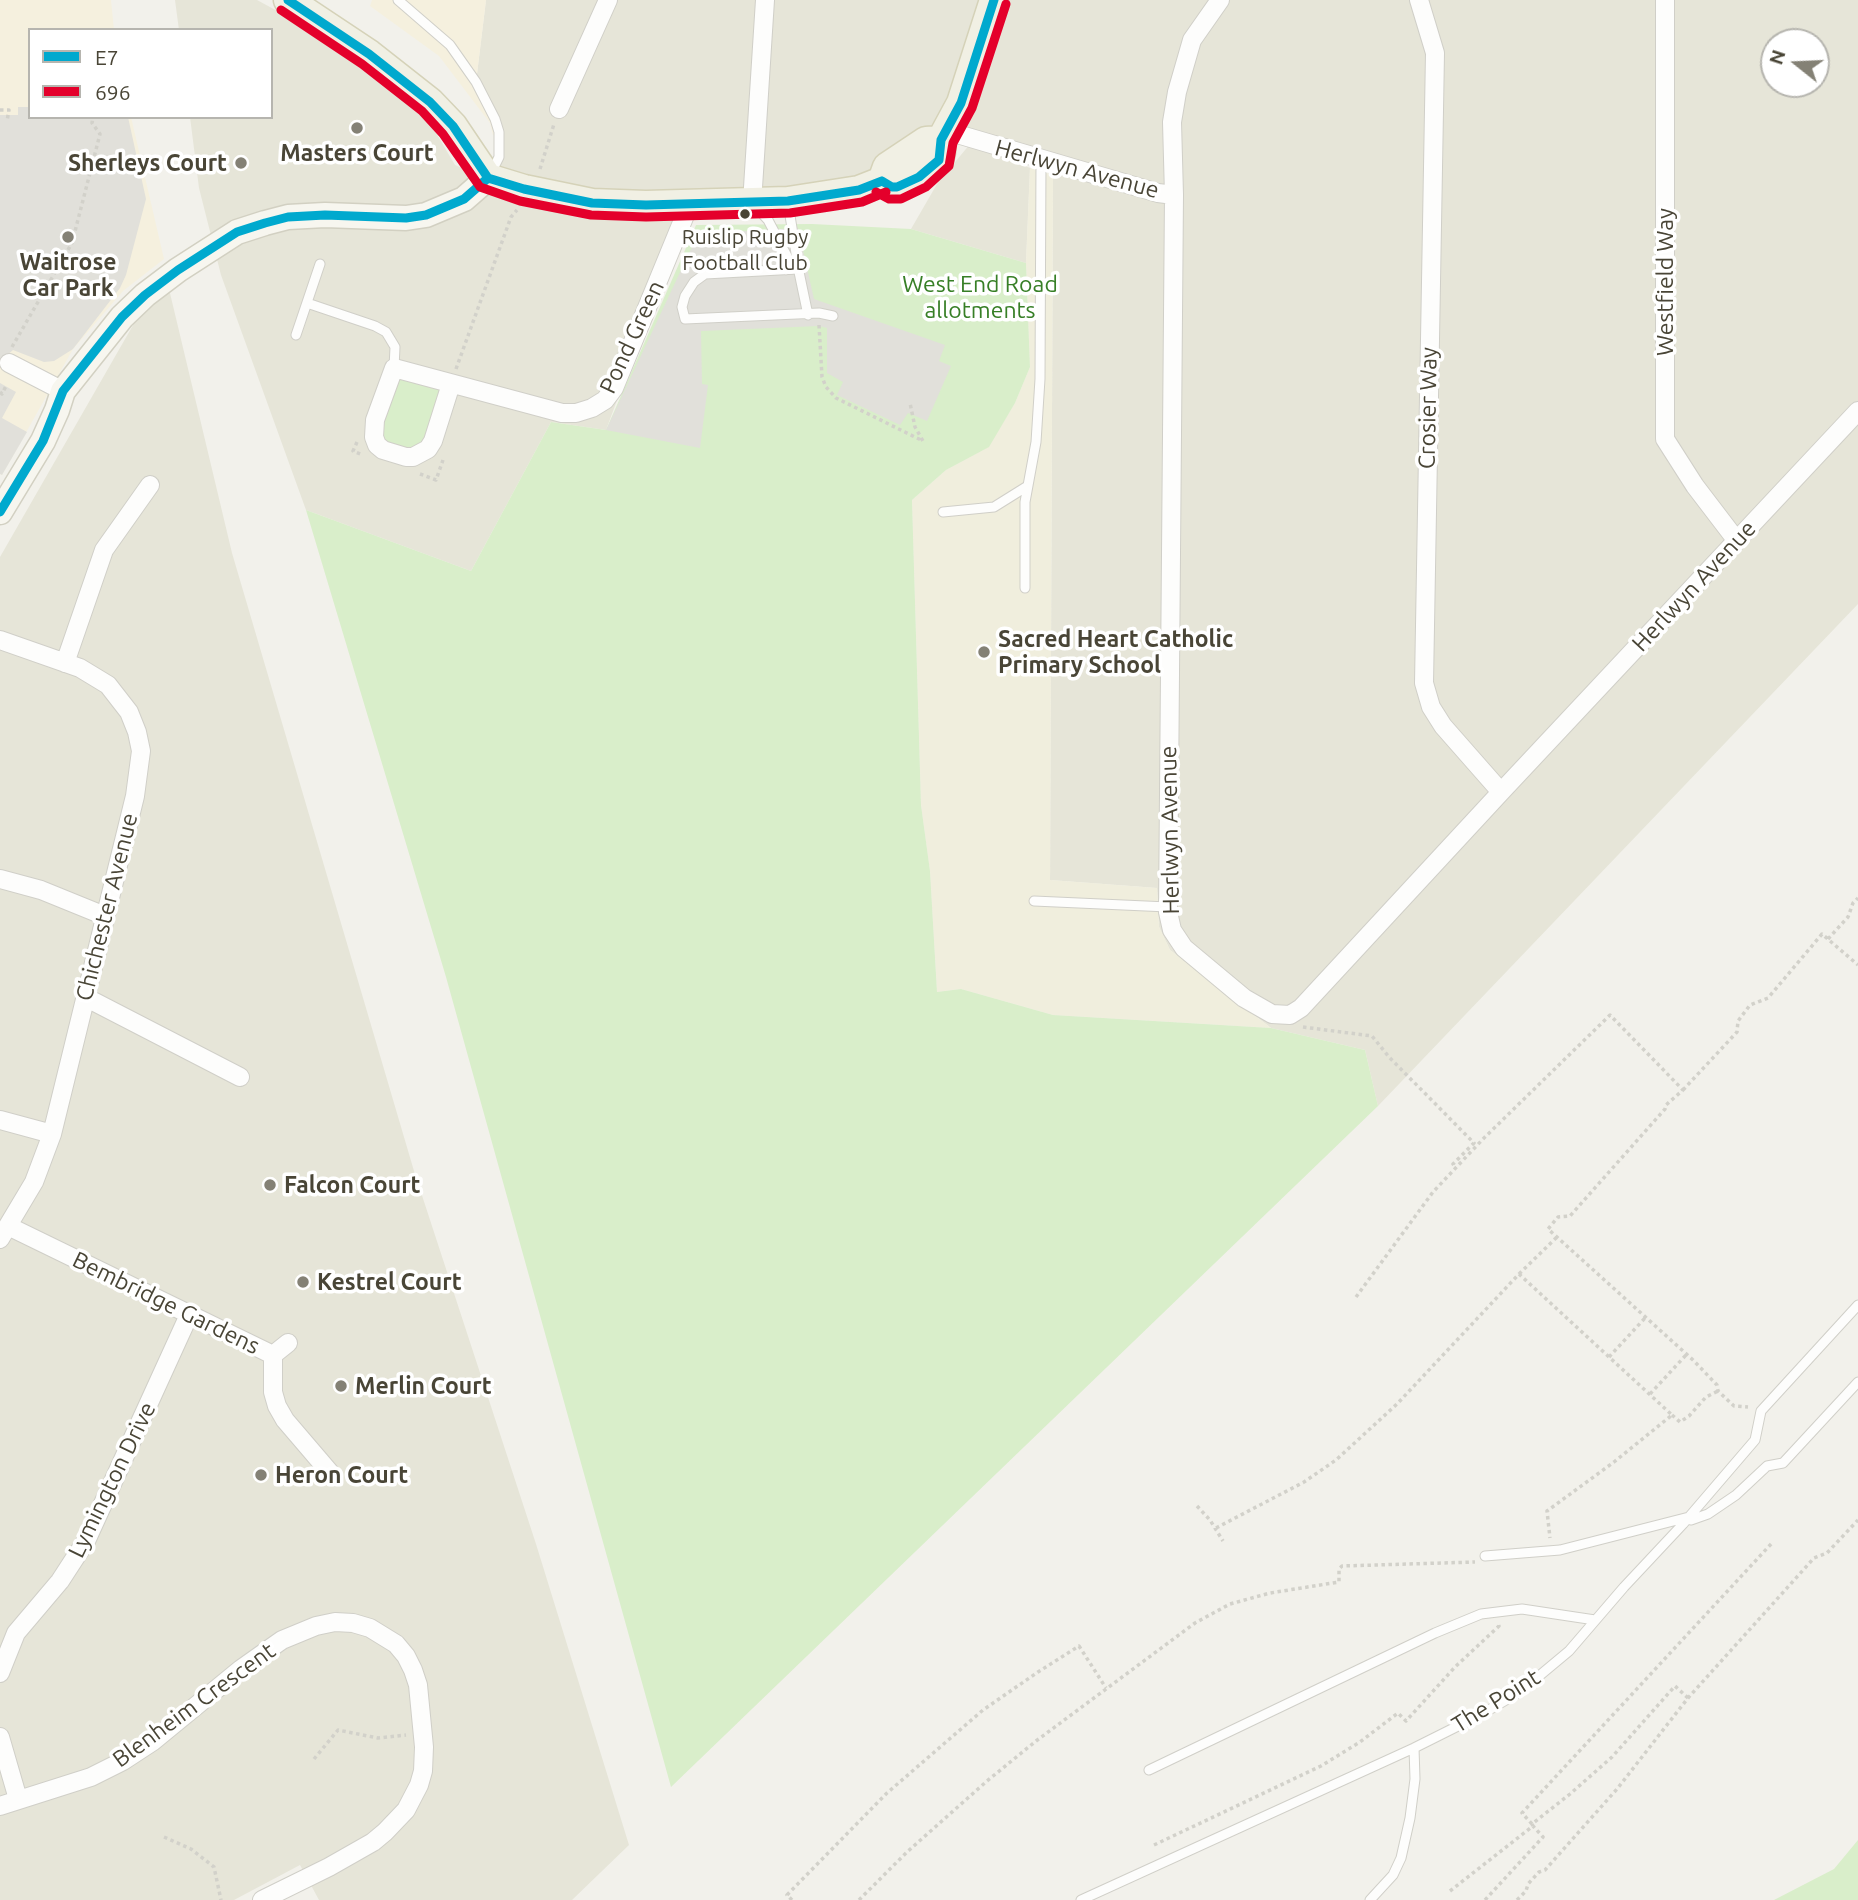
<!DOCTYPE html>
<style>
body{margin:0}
#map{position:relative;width:1858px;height:1900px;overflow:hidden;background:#f2f1eb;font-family:Ubuntu,sans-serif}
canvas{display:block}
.legend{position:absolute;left:28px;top:28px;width:245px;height:91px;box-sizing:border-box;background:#fff;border:2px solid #b6b5af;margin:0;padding:9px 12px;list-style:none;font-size:21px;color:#494536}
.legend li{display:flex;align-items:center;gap:14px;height:35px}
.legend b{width:35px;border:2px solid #b6b5af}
.north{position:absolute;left:1760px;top:28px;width:70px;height:70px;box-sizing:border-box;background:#fff;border:2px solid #b6b5af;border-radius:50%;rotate:288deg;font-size:19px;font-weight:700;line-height:28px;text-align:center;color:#494536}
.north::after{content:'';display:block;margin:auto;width:24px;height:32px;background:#848175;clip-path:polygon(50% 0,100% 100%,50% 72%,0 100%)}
</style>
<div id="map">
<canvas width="1858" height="1900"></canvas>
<ul class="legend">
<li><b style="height:9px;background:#00a9ce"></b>E7</li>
<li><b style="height:9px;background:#e4002b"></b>696</li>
</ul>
<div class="north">N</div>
</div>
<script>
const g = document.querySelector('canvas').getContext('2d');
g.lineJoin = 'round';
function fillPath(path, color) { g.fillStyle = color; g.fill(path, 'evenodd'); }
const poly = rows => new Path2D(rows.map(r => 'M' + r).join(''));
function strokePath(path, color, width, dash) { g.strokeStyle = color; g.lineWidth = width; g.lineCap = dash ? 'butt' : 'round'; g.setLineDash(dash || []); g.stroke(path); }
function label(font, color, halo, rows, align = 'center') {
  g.font = font + ' Ubuntu,sans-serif'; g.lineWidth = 7; g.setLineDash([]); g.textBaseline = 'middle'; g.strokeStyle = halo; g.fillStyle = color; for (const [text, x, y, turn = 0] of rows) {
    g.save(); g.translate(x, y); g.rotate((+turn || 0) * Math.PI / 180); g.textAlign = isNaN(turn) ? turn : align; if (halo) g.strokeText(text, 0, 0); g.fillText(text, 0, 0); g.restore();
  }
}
const residential = poly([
 [175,0,257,0,281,13,335,48,409,103,429,121,455,165,488,178,500,145,476,82,486,0,1858,0,1858,604,1378,1106,1365,1050,1271,1028,1170,950,1159,927,1157,888,1050,880,1053,175,1049,162,947,132,929,169,690,203,606,430,551,422,471,571,306,510,221,275,199,188,190,117,271,117,271,30,179,30],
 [1774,42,1816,42,1816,84,1774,84],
 [970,144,1030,168,1026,263,911,229,937,184],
 [169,289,232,553,414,1171,536,1544,629,1845,572,1900,319,1900,300,1865,234,1900,0,1900,0,557,136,320]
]);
const commercial = poly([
 [0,0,111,0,114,30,30,30,30,117,131,117,164,259,123,291,73,349,2,475,0,474],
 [372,0,486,0,476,82,499,132,493,135,490,123,439,56,370,6]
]);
const education = poly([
 [1030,168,1053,175,1050,880,1157,888,1159,927,1170,950,1271,1028,1053,1015,961,989,937,992,930,871,921,805,912,500,946,470,988,447,1015,403,1030,367,1026,263]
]);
const green = poly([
 [812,224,911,229,1026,263,1030,367,1015,403,989,447,946,470,912,500,921,805,930,871,937,992,961,989,1053,1015,1271,1028,1365,1050,1378,1106,671,1787,446,977,306,510,471,571,551,422,606,430,696,225],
 [394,368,451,384,428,449,383,450,373,428],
 [1858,1840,1858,1900,1774,1900,1834,1869]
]);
const parking = poly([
 [18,107,30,107,30,117,128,117,146,199,126,275,120,288,73,349,54,361,44,362,13,350,0,361,0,115,18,115],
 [798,228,814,299,945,345,939,361,951,366,927,421,908,413,900,425,837,395,843,382,827,373,827,328,819,326,701,331,702,384,708,385,700,448,606,430,698,234],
 [0,383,16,392,2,418,27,432,2,475,0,474]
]);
const path = poly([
 [0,110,9,110,7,121],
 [540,169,554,124],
 [819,325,822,377,826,387,836,398,923,441,915,427,910,403],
 [12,347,72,243,100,134,92,123,93,117],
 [456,369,511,217,517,210],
 [0,392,2,394,6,386],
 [357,442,353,451,363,455],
 [420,474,436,480,443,460],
 [1828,939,1848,917,1853,903,1858,898],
 [1303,1027,1372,1036,1389,1057,1474,1143,1453,1164,1455,1167],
 [1683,1090,1737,1032,1738,1021,1750,1005,1768,998,1822,934,1858,965],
 [1519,1274,1557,1237],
 [1356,1297,1433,1192,1483,1139,1610,1015,1683,1090,1666,1105,1665,1109,1570,1216,1558,1217,1548,1229,1693,1360,1717,1385,1718,1391,1734,1406,1748,1407],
 [1609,1357,1645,1318],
 [1650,1394,1686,1355],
 [1672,1415,1680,1422,1689,1416,1706,1397,1718,1391],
 [1197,1506,1210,1520,1223,1541],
 [1216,1528,1304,1482,1336,1460,1397,1404,1519,1274,1672,1415,1614,1462,1547,1511,1550,1538],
 [1688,1698,1675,1686,1612,1757,1570,1794,1532,1824,1522,1813,1772,1543],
 [314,1759,338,1730,378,1738,406,1735],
 [164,1837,191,1849,214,1867,221,1900],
 [1154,1845,1321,1766,1360,1742,1398,1713,1406,1721,1455,1667,1499,1626,1498,1624],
 [1450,1891,1533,1826,1532,1824],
 [792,1900,787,1895,887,1793,983,1710,1038,1672,1079,1646,1106,1688],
 [859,1900,907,1852,987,1781,1036,1741,1195,1623,1230,1604,1270,1593,1339,1582,1339,1569,1342,1566,1475,1562],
 [1485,1900,1543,1837,1533,1826],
 [1517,1900,1526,1891,1528,1884,1539,1872,1545,1870,1617,1789,1688,1698,1814,1558,1827,1553,1858,1520]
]);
const lane = poly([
 [398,0,450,45,476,82,495,119,499,132,499,157,491,173],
 [788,203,799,272,808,315],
 [756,207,768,220,787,256,786,270],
 [798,269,705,274,694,282,685,296,682,307,685,319,819,313,833,316],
 [307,303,375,326,386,332,395,347,394,368],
 [296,335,320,264],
 [943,512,994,507,1026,487],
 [1025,588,1025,502,1036,442,1040,379,1041,160],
 [1034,901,1168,907],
 [1485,1556,1560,1550,1689,1517,1691,1520,1708,1514,1736,1495,1767,1466,1783,1463,1858,1382],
 [1149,1770,1435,1633,1481,1614,1522,1609,1595,1620],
 [1081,1900,1414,1748,1482,1714,1521,1691,1569,1651,1624,1587,1683,1524,1755,1440,1761,1411,1858,1305],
 [1370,1900,1393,1875,1401,1858,1410,1818,1415,1779,1414,1748]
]);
const street = poly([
 [1419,0,1435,53,1424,683,1431,707,1443,726,1501,792],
 [1665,0,1665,439,1695,486,1737,541],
 [559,109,608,0],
 [947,131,1158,193,1174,195,1168,912,1172,930,1184,948,1244,998,1272,1014,1290,1015,1301,1008,1501,792,1858,411],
 [1174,195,1172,122,1177,92,1192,40,1220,0],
 [752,203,765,0],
 [9,363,63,391],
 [451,384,433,441,428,449,413,457,406,457,383,450,377,445,374,437,375,420,394,368,562,413,576,413,592,408,605,400,614,388,690,203],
 [0,640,80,668,108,685,129,712,137,732,141,751,135,796,52,1134,34,1182,0,1239],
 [65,663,104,550,150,485],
 [0,879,41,890,105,916],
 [85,997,240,1077],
 [0,1120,52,1134],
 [8,1226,273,1355,273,1392,277,1406,285,1420,332,1475],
 [273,1355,288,1343],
 [0,1673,16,1633,60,1581,86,1541,189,1315],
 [0,1737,18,1799],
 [0,1806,91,1777,123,1761,152,1742,241,1669,282,1640,316,1626,335,1622,353,1623,370,1628,396,1644,406,1656,413,1670,418,1685,424,1747,423,1771,419,1785,406,1810,385,1832,373,1842,329,1867,262,1900]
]);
const secondary = poly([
 [0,512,43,441,57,410,63,391,122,317,145,295,178,270,237,232,265,223,288,217,325,215,406,218,426,215,464,199,488,178]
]);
const primary = poly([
 [288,0,369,54,430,102,453,126,488,178,524,189,592,203,646,205,788,201,859,190,882,181],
 [882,181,892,187,897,187,919,177,939,160,941,152,941,140,961,103,994,0],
 [882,181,887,167,926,141,941,140]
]);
const bus1 = poly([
 [288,0,369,54,430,102,453,126,488,178,524,189,592,203,646,205,788,201,859,190,882,181],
 [882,181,892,187,897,187,919,177,939,160,941,140,961,103,994,0],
 [0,512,43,441,63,391,122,317,145,295,178,270,237,232,265,223,288,217,325,215,406,218,426,215,464,199,488,178]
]);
const bus2 = poly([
 [281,10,362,64,422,111,443,134,480,187,520,201,591,215,646,217,790,213,862,202,886,192],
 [876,192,889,199,901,199,926,187,949,166,953,143,972,108,1006,4]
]);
const markers = [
 [357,128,7,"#848175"],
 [241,163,7,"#848175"],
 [745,214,6,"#494536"],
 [68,237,7,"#848175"],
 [984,652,7,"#848175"],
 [270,1185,7,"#848175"],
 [303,1282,7,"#848175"],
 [341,1386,7,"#848175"],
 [261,1475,7,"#848175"]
];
const busNames = [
 ["Ruislip Rugby",745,237],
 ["Football Club",745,263]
];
const poiNames = [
 ["Masters Court",357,153,"center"],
 ["Sherleys Court",227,163,"right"],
 ["Waitrose",68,262,"center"],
 ["Car Park",68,288,"center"],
 ["Sacred Heart Catholic",998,639],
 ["Primary School",998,665],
 ["Falcon Court",284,1185],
 ["Kestrel Court",317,1282],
 ["Merlin Court",355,1386],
 ["Heron Court",275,1475]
];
const streetNames = [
 ["Herlwyn Avenue",1077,169,15],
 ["Westfield Way",1665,282,-90],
 ["Pond Green",632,337,-65],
 ["Crosier Way",1428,408,-89],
 ["Herlwyn Avenue",1694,586,-47],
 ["Herlwyn Avenue",1170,830,-91],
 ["Chichester Avenue",107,907,-76],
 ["Bembridge Gardens",166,1303,26],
 ["Lymington Drive",112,1480,-64],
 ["The Point",1496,1701,-32],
 ["Blenheim Crescent",194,1705,-36]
];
const parkNames = [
 ["West End Road",980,284],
 ["allotments",980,310]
];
fillPath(residential, '#e6e5d8');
fillPath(commercial, '#f5f0de');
fillPath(education, '#f0eedd');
fillPath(green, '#d9eeca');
fillPath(parking, '#e1e0da');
strokePath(lane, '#d0cfc8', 11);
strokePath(street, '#d0cfc8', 20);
strokePath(secondary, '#d2d0c2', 27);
strokePath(primary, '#d5d2b8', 31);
strokePath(path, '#d2d1ca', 3.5, [3.5, 3.5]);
strokePath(lane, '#fdfdfc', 9);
strokePath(street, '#fdfdfc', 18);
strokePath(secondary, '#f7f6ef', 24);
strokePath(primary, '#f1f0e4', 28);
strokePath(bus1, '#00a9ce', 9);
strokePath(bus2, '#e4002b', 9);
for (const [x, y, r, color] of markers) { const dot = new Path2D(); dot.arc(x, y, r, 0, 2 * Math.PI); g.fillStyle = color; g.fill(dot); strokePath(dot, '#fff', 2.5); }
label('21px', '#494536', '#fff', busNames);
label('bold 23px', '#494536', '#fff', poiNames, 'left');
label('23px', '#494536', '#fff', streetNames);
label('23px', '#377f26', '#fff', parkNames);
</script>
